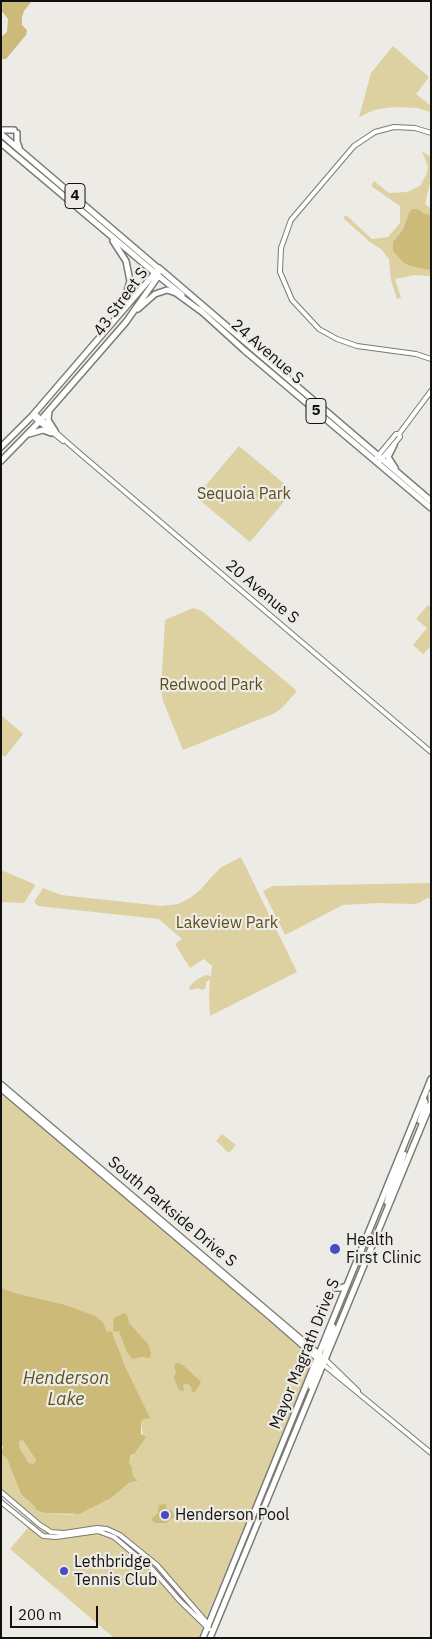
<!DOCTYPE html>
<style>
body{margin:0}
#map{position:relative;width:432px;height:1639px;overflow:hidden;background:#edebe5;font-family:"IBM Plex Sans",sans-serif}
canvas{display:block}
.frame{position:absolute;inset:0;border:2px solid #12110f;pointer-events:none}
.scale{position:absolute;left:10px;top:1606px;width:88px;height:22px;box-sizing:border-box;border:2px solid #12110f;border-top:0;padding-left:6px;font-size:15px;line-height:18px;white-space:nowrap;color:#12110f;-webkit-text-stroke:4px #edebe5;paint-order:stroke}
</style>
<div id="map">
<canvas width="432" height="1639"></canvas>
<div class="frame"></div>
<div class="scale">200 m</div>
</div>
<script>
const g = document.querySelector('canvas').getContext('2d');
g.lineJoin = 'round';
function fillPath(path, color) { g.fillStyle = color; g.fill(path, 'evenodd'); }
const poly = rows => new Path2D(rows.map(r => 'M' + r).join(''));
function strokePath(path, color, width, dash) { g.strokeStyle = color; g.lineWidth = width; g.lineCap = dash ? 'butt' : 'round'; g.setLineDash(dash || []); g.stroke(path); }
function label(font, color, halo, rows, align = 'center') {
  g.font = font + ' "IBM Plex Sans",sans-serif'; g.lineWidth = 4.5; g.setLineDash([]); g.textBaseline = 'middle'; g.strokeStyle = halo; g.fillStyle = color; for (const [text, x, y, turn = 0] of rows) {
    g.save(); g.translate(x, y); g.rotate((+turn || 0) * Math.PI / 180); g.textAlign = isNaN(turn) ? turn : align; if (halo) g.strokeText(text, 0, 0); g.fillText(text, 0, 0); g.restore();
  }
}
const green = poly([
 [393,46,429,77,416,94,431,106,431,112,418,108,393,107,374,110,359,117,371,73],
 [422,151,431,157,431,179,425,204,431,209,431,276,414,275,395,279,401,298,397,299,391,280,389,259,381,249,370,242,343,218,346,215,372,239,388,237,400,223,400,206,371,186,374,181,389,193,407,192,420,186,427,173,428,167],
 [239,446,293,491,250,542,196,497],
 [428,605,431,607,431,646,423,654,413,645,427,628,416,619],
 [193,608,202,611,297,691,283,707,275,713,183,750,163,701,161,690,165,620],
 [1,715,23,734,5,757,1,754],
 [241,857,297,972,210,1016,209,996,210,980,206,982,206,988,202,990,198,988,190,990,189,987,196,980,206,975,211,976,212,966,204,959,190,968,175,944,182,939,159,919,38,906,34,902,43,888,61,895,162,906,178,904,190,898,199,891,220,868],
 [1,870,34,884,35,886,24,903,1,902],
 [431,883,431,899,427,898,419,903,413,904,379,903,343,905,285,935,263,891,273,886],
 [1,1092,312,1357,313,1361,198,1638,114,1638,10,1549,27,1529,31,1518,1,1492,1,1454,7,1459,21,1494,36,1508,46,1513,72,1515,130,1482,138,1481,133,1476,132,1467,128,1463,143,1435,141,1422,144,1419,149,1417,109,1332,107,1332,103,1322,96,1316,66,1305,19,1294,1,1288],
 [222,1134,236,1145,229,1153,216,1141],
 [23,1439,36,1459,34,1465,29,1463,20,1449,19,1441]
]);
const water = poly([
 [1,1,32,1,24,11,22,17,22,25,27,30,26,35,6,59,1,59,1,37,7,32,8,19,1,10],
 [412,209,418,209,424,214,431,215,431,270,410,266,403,262,393,251,393,242,403,230,409,213],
 [1,1288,19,1294,66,1305,96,1316,103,1322,107,1332,110,1331,113,1333,113,1336,125,1366,150,1418,144,1419,141,1422,141,1434,146,1437,134,1454,131,1455,129,1463,132,1467,133,1476,138,1481,130,1482,111,1498,79,1514,46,1513,36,1510,35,1507,21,1494,7,1459,1,1454,3,1447,1,1443],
 [23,1440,36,1460,34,1464,29,1463,20,1449,19,1441],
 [124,1313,127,1315,129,1323,148,1344,151,1353,150,1358,142,1357,132,1359,126,1350,119,1331,115,1332,113,1330,114,1318],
 [176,1363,179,1363,186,1368,201,1382,195,1392,192,1392,191,1386,186,1383,183,1385,184,1391,179,1390,174,1378,176,1371,174,1366],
 [166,1504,167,1511,171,1510,175,1516,166,1523,155,1523,151,1519,158,1513,159,1505]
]);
const tertiary = poly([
 [431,133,415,128,394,127,375,132,354,146,291,220,281,248,280,272,292,300,319,329,337,339,357,346,416,354,431,359],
 [34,413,77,451,431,752],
 [32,416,63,441],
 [377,457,396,434,399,434],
 [378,463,400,437,399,434,431,391],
 [326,1360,358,1391],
 [324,1365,431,1453],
 [1,1492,40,1525,51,1532,64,1533,97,1528,107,1529,120,1535,157,1565,209,1625],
 [1,1502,43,1536,56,1537,98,1531,114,1537,152,1569,180,1601,209,1629]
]);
const secondary = poly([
 [1,1084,320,1355],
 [1,1089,270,1317,318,1359]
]);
const primary = poly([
 [182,295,155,273,159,268,431,501],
 [200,310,244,350,431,508],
 [394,445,388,457,395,468],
 [431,1094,431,1100],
 [420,1121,425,1106,425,1102,423,1098],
 [396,1183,395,1179,404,1154],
 [387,1202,393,1183,391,1177],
 [336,1288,341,1288,346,1286],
 [324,1357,333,1327],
 [311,1387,320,1361,319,1354],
 [203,1638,431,1079],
 [210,1638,431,1103]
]);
const trunk = poly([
 [1,130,14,130],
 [17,133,17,142,19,147],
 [1,134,159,269,157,278,126,322,39,422,1,461],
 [1,143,155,273,32,416,1,447],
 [113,241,126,261,130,281,124,302,116,315],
 [138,309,155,294,167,290,176,293,202,312],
 [49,411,48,420,55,431],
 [29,434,43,430,51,433]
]);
const markers = [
 [335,1249,6,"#454dc2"],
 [165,1515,5,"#454dc2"],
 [64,1571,5,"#454dc2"]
];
const shields = [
 [75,196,20],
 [316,411,20]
];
const shieldNames = [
 ["4",75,196],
 ["5",316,411]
];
const streetNames = [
 ["43 Street S",121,302,-54],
 ["24 Avenue S",267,352,41],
 ["20 Avenue S",262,592,40],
 ["South Parkside Drive S",172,1212,40],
 ["Mayor Magrath Drive S",305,1354,-68]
];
const parkNames = [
 ["Sequoia Park",244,494],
 ["Redwood Park",211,685],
 ["Lakeview Park",227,923]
];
const poiNames = [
 ["Health",346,1240],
 ["First Clinic",346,1258],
 ["Henderson Pool",175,1515],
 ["Lethbridge",74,1562],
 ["Tennis Club",74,1580]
];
const waterNames = [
 ["Henderson",66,1379],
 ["Lake",66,1400]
];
fillPath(green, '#ddd0a1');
fillPath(water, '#cbba78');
strokePath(tertiary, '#7b7974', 6);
strokePath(secondary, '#7b7974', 7);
strokePath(primary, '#7b7974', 8);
strokePath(trunk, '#7b7974', 8);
strokePath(tertiary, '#fff', 4);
strokePath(secondary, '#fff', 4.5);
strokePath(primary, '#fff', 5);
strokePath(trunk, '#fff', 5);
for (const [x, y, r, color] of markers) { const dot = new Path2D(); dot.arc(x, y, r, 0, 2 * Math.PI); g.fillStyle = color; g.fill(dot); strokePath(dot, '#edebe5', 2); }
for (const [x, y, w] of shields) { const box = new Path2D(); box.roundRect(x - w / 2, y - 12.5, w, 25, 4); g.fillStyle = '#edebe5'; g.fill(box); strokePath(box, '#12110f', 1); }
label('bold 15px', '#12110f', null, shieldNames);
label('16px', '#12110f', '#edebe5', streetNames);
label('16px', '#5c4f1e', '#edebe5', parkNames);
label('16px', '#12110f', '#edebe5', poiNames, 'left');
label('italic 18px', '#5e5120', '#edebe5', waterNames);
</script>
